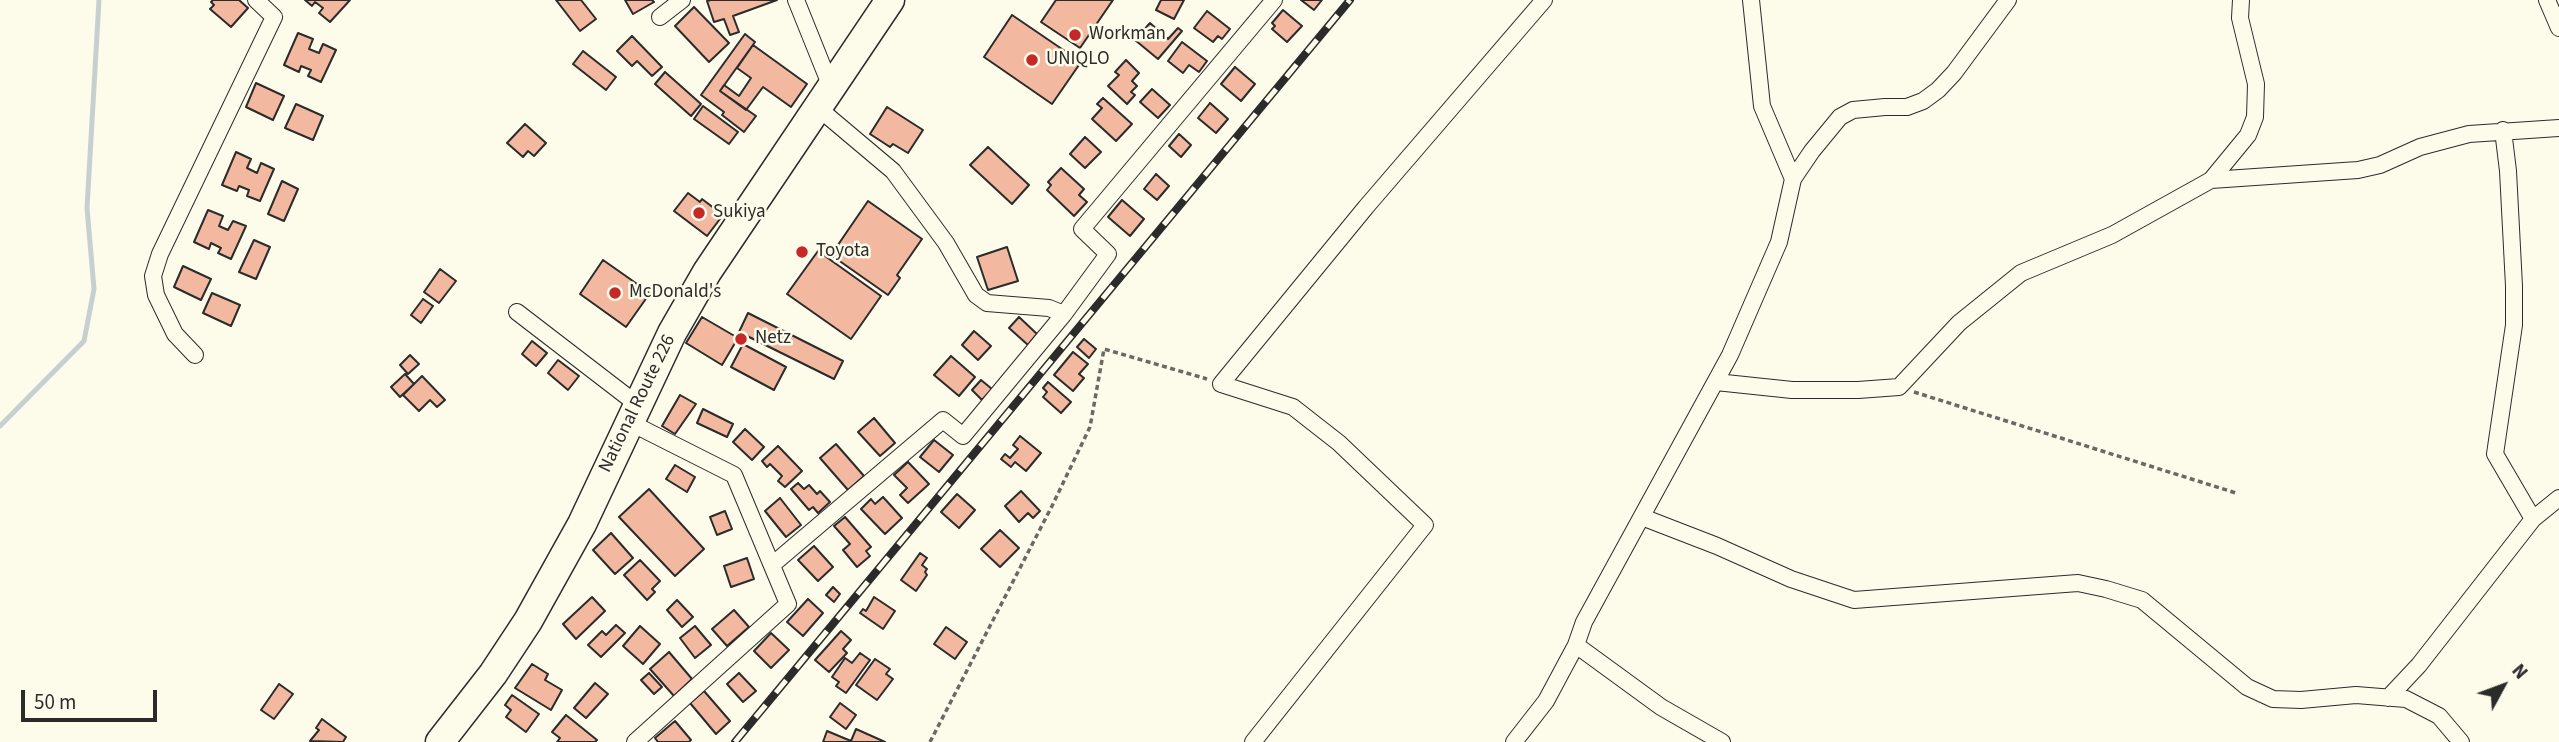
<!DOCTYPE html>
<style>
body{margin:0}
#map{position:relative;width:2559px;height:742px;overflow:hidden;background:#fdfbea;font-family:"Source Sans 3",sans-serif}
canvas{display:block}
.north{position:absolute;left:2468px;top:651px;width:70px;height:70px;-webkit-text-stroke:5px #fdfbea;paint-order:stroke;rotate:49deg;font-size:19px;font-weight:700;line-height:28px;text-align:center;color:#2b2b2b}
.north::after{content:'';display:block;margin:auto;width:24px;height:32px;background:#2b2b2b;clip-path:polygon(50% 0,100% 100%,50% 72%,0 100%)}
.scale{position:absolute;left:21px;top:690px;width:136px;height:32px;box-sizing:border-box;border:4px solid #2b2b2b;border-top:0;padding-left:9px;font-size:21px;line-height:24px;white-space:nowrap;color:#2b2b2b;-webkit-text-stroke:5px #fdfbea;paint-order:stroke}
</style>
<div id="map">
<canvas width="2559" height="742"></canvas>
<div class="north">N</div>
<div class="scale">50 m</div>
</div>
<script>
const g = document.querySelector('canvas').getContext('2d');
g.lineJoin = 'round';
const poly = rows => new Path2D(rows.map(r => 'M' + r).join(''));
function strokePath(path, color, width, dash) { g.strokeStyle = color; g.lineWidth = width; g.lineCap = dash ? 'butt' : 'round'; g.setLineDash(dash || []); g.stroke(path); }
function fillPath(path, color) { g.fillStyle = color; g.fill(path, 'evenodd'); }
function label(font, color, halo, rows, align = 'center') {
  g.font = font + ' "Source Sans 3",sans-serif'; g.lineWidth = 5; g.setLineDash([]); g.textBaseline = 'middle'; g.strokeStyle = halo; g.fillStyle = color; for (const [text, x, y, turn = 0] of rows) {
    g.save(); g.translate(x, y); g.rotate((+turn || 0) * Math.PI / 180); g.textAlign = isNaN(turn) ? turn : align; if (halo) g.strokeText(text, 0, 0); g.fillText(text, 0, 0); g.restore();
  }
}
const stream = poly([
 [0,426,84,341,94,289,87,208,99,0]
]);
const building = poly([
 [213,0,239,0,248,8,231,27,210,9,214,5,211,2,213,0],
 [305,0,350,0,330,22,319,13,323,8,315,2,312,6,305,0],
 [556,0,581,0,596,19,580,31,556,0],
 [625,0,652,0,654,2,633,14,625,0],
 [711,0,777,0,733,16,739,32,730,35,724,19,714,22,707,1,711,0],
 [1056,0,1113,0,1080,48,1041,22,1056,0],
 [1161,0,1184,0,1174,19,1156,10,1161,0],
 [1301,0,1322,0,1314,10,1301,0],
 [694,7,729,43,709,62,675,26,694,7],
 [1283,10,1302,26,1287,42,1272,29,1275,26,1272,23,1283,10],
 [1207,11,1230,29,1222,39,1218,36,1213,42,1194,28,1207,11],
 [1012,15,1081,62,1052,104,984,57,1012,15],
 [1150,23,1168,39,1178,28,1182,31,1158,59,1135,40,1150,23],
 [298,33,313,39,309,49,319,53,323,44,336,50,321,82,308,76,311,70,301,66,299,72,284,65,298,33],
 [745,34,755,42,720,91,756,116,744,132,722,115,724,112,701,95,745,34],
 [632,36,662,67,652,76,637,61,632,66,617,51,632,36],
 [1182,42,1207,61,1199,72,1189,65,1183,73,1168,61,1182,42],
 [753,45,807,84,791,107,763,87,746,110,720,91,724,85,739,96,751,78,737,68,753,45],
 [583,51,616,77,606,90,573,64,583,51],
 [1126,60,1139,73,1132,81,1137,86,1131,92,1135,95,1127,104,1108,86,1119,75,1115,72,1126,60],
 [1235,67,1255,84,1241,101,1221,84,1235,67],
 [665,72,701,104,691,116,655,84,665,72],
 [256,83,284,96,273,120,246,107,256,83],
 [1152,89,1170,105,1158,118,1140,102,1152,89],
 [1103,98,1132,124,1116,141,1092,119,1102,108,1097,104,1103,98],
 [1210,103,1228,119,1216,133,1198,118,1210,103],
 [296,104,323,116,313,140,285,128,296,104],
 [703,106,738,132,729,144,694,119,703,106],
 [887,107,923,130,908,153,893,144,890,147,870,134,887,107],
 [525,124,546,143,534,156,528,151,523,157,507,143,525,124],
 [1179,134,1191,145,1181,157,1169,146,1179,134],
 [1085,137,1101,152,1085,168,1070,154,1085,137],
 [988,147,1029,185,1012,204,970,165,988,147],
 [236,152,251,159,247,168,257,173,261,163,274,169,260,201,247,196,249,190,239,186,237,191,222,185,236,152],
 [1061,168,1084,189,1079,195,1087,202,1074,216,1047,190,1051,185,1048,182,1061,168],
 [1156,174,1169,186,1157,200,1144,189,1156,174],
 [282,181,298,189,284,221,268,214,282,181],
 [688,193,700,202,702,199,723,215,707,236,674,211,688,193],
 [1122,200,1144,219,1130,236,1108,217,1122,200],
 [868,201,922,239,897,275,900,278,888,295,831,255,868,201],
 [208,210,223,216,219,226,228,230,233,221,246,226,231,259,218,253,221,248,211,243,209,249,194,242,208,210],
 [254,240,270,247,256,279,239,272,254,240],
 [1007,247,1018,281,988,290,977,257,1007,247],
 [818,251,881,296,851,339,787,294,818,251],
 [603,260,650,293,626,327,580,294,603,260],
 [183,266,211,279,201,300,174,287,183,266],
 [440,269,456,281,439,303,424,292,440,269],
 [212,293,240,305,231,326,203,313,212,293],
 [423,299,433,306,421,323,411,315,423,299],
 [748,313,843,361,834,379,739,332,748,313],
 [702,317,738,338,722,365,686,343,702,317],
 [1019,317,1037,334,1028,345,1009,328,1019,317],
 [974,331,991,346,978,360,962,345,974,331],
 [1084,339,1096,349,1089,358,1077,347,1084,339],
 [532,341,547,353,536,366,522,354,532,341],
 [743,344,786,367,774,390,731,367,743,344],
 [1073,352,1088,364,1079,374,1084,378,1073,391,1054,375,1073,352],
 [410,355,419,364,408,374,400,365,410,355],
 [951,356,975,377,959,396,934,375,951,356],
 [558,360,579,376,568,390,548,373,558,360],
 [405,374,414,384,400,397,391,387,405,374],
 [422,376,445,400,437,407,430,400,419,411,403,395,422,376],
 [981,380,992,389,982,400,972,390,981,380],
 [1048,382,1071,402,1061,413,1043,397,1047,392,1043,388,1048,382],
 [680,395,696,404,675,434,662,426,680,395],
 [703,409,733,424,727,437,697,423,703,409],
 [874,418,895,443,880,456,858,432,874,418],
 [745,429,764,447,752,460,733,442,745,429],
 [1020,436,1041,453,1026,471,1015,462,1011,467,1001,459,1005,454,1010,458,1018,449,1013,445,1020,436],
 [934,440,953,455,939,472,920,457,934,440],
 [836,444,864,476,848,490,820,458,836,444],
 [778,446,802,471,785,487,778,481,782,476,770,464,767,467,762,461,778,446],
 [908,462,929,484,908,503,900,495,907,488,894,475,908,462],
 [675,465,695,477,687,492,666,479,675,465],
 [798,483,804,489,809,485,817,494,820,491,830,502,818,513,813,507,809,510,791,489,798,483],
 [649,489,704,549,675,576,619,517,649,489],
 [1021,491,1040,511,1033,518,1028,513,1019,522,1005,506,1021,491],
 [957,494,975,510,959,528,941,512,957,494],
 [883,497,902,518,885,534,861,509,871,499,875,504,883,497],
 [780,498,801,525,786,537,765,511,780,498],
 [725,511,732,529,717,535,710,517,725,511],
 [845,517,871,547,866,551,870,556,857,567,843,550,850,544,834,526,845,517],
 [1000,530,1019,548,1000,567,981,549,1000,530],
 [611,533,633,558,615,574,593,550,611,533],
 [814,546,833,567,818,581,798,560,814,546],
 [920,553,927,558,922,565,927,569,925,572,927,575,916,591,901,580,920,553],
 [747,558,754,579,731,587,724,566,747,558],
 [640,560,660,581,652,589,655,592,647,600,624,575,640,560],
 [833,587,840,594,834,602,826,595,833,587],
 [592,597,605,611,576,639,563,624,592,597],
 [874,597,895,611,883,629,860,613,863,609,866,611,874,597],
 [808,599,823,613,803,636,787,622,808,599],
 [677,600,693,617,682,627,667,610,677,600],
 [734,610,749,627,727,646,712,629,734,610],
 [616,625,625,633,601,657,588,645,602,631,606,635,616,625],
 [640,626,660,644,643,664,623,646,640,626],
 [695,626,711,645,695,658,680,638,695,626],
 [946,627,967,642,955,659,934,644,946,627],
 [841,631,851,640,843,649,847,653,829,672,815,660,841,631],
 [771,633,789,650,771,668,754,651,771,633],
 [669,652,692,679,674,696,650,669,669,652],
 [860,653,870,660,846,693,836,686,839,682,832,677,845,658,852,663,860,653],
 [875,659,890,669,886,674,893,679,877,700,856,685,875,659],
 [532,664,548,674,545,680,562,690,551,710,515,688,532,664],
 [649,673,662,687,654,694,641,680,649,673],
 [739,673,756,691,743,702,727,684,739,673],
 [595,683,608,694,586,718,574,708,595,683],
 [279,684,293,694,274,719,261,710,279,684],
 [704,691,730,721,716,734,690,703,704,691],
 [512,695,539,714,526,732,506,717,511,710,505,705,512,695],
 [840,703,856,715,846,729,830,717,840,703],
 [566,715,597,740,595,742,557,742,560,738,552,732,566,715],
 [322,719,346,737,343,742,310,741,319,730,316,728,322,719],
 [675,721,691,740,689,742,658,742,655,738,675,721],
 [856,729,885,742,823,742,827,731,851,741,856,729]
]);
const path = poly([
 [1914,392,2236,493],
 [930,742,1052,506,1090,427,1104,349,1207,379]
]);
const minor = poly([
 [796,0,831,87],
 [1751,0,1762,106,1793,179],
 [2547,0,2559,28],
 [660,17,682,0],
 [817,107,893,171,946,243,976,295,987,303,1049,308,1064,314,1108,254,1082,229,1274,0],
 [2503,130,2508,171,2514,286,2514,325,2495,454,2533,519],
 [2211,180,2358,170,2380,165,2420,147,2469,134,2559,128],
 [517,312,638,405],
 [195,355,175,334,156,295,153,276,160,254,274,17,256,0],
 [1716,382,1792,390,1858,390,1899,387,1959,323,2021,273,2112,235,2211,180,2248,135,2255,117,2256,84,2240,18,2241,0],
 [629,422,734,475,788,604,635,742],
 [1642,517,1717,546,1791,579,1854,600,2078,583,2106,589,2142,600,2247,687,2273,699,2301,700,2356,695,2406,699,2439,716,2461,742],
 [772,565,943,420,963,436,1064,314],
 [1576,645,1661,707,1722,742],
 [2388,698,2419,665,2533,519,2559,498],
 [1253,742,1425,525,1339,443,1293,407,1221,384,1366,207,1544,0],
 [1514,742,1546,701,1576,645,1584,622,1730,355,1779,242,1793,179,1812,151,1840,117,1853,110,1885,107,1907,107,1923,101,1938,90,1954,73,2008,0]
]);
const trunk = poly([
 [440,742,493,674,528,621,582,524,672,333,707,272,890,0]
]);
const rail = poly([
 [735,742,1350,0]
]);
const markers = [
 [1075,35,7,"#c62828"],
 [1032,60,7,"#c62828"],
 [699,213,7,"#c62828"],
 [802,252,7,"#c62828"],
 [615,293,7,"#c62828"],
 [741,339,7,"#c62828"]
];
const poiNames = [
 ["Workman",1089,35],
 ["UNIQLO",1046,60],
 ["Sukiya",713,213],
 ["Toyota",816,252],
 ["McDonald's",629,293],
 ["Netz",755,339]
];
const streetNames = [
 ["National Route 226",638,404,-64]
];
strokePath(stream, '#c7d0d0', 5);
fillPath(building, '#f2b8a0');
strokePath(building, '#2b2b2b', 2);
strokePath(minor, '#2b2b2b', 18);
strokePath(trunk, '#2b2b2b', 31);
strokePath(path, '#6a6964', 3.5, [5, 3.5]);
strokePath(minor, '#fdfbea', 16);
strokePath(trunk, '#fdfbea', 28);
strokePath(rail, '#2b2b2b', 8);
strokePath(rail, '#fdfbea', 5, [16]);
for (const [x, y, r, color] of markers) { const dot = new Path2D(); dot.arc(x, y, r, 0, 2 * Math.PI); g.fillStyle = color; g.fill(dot); strokePath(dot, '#fdfbea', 2.5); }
label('19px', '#2b2b2b', '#fdfbea', poiNames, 'left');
label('19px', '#2b2b2b', '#fdfbea', streetNames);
</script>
